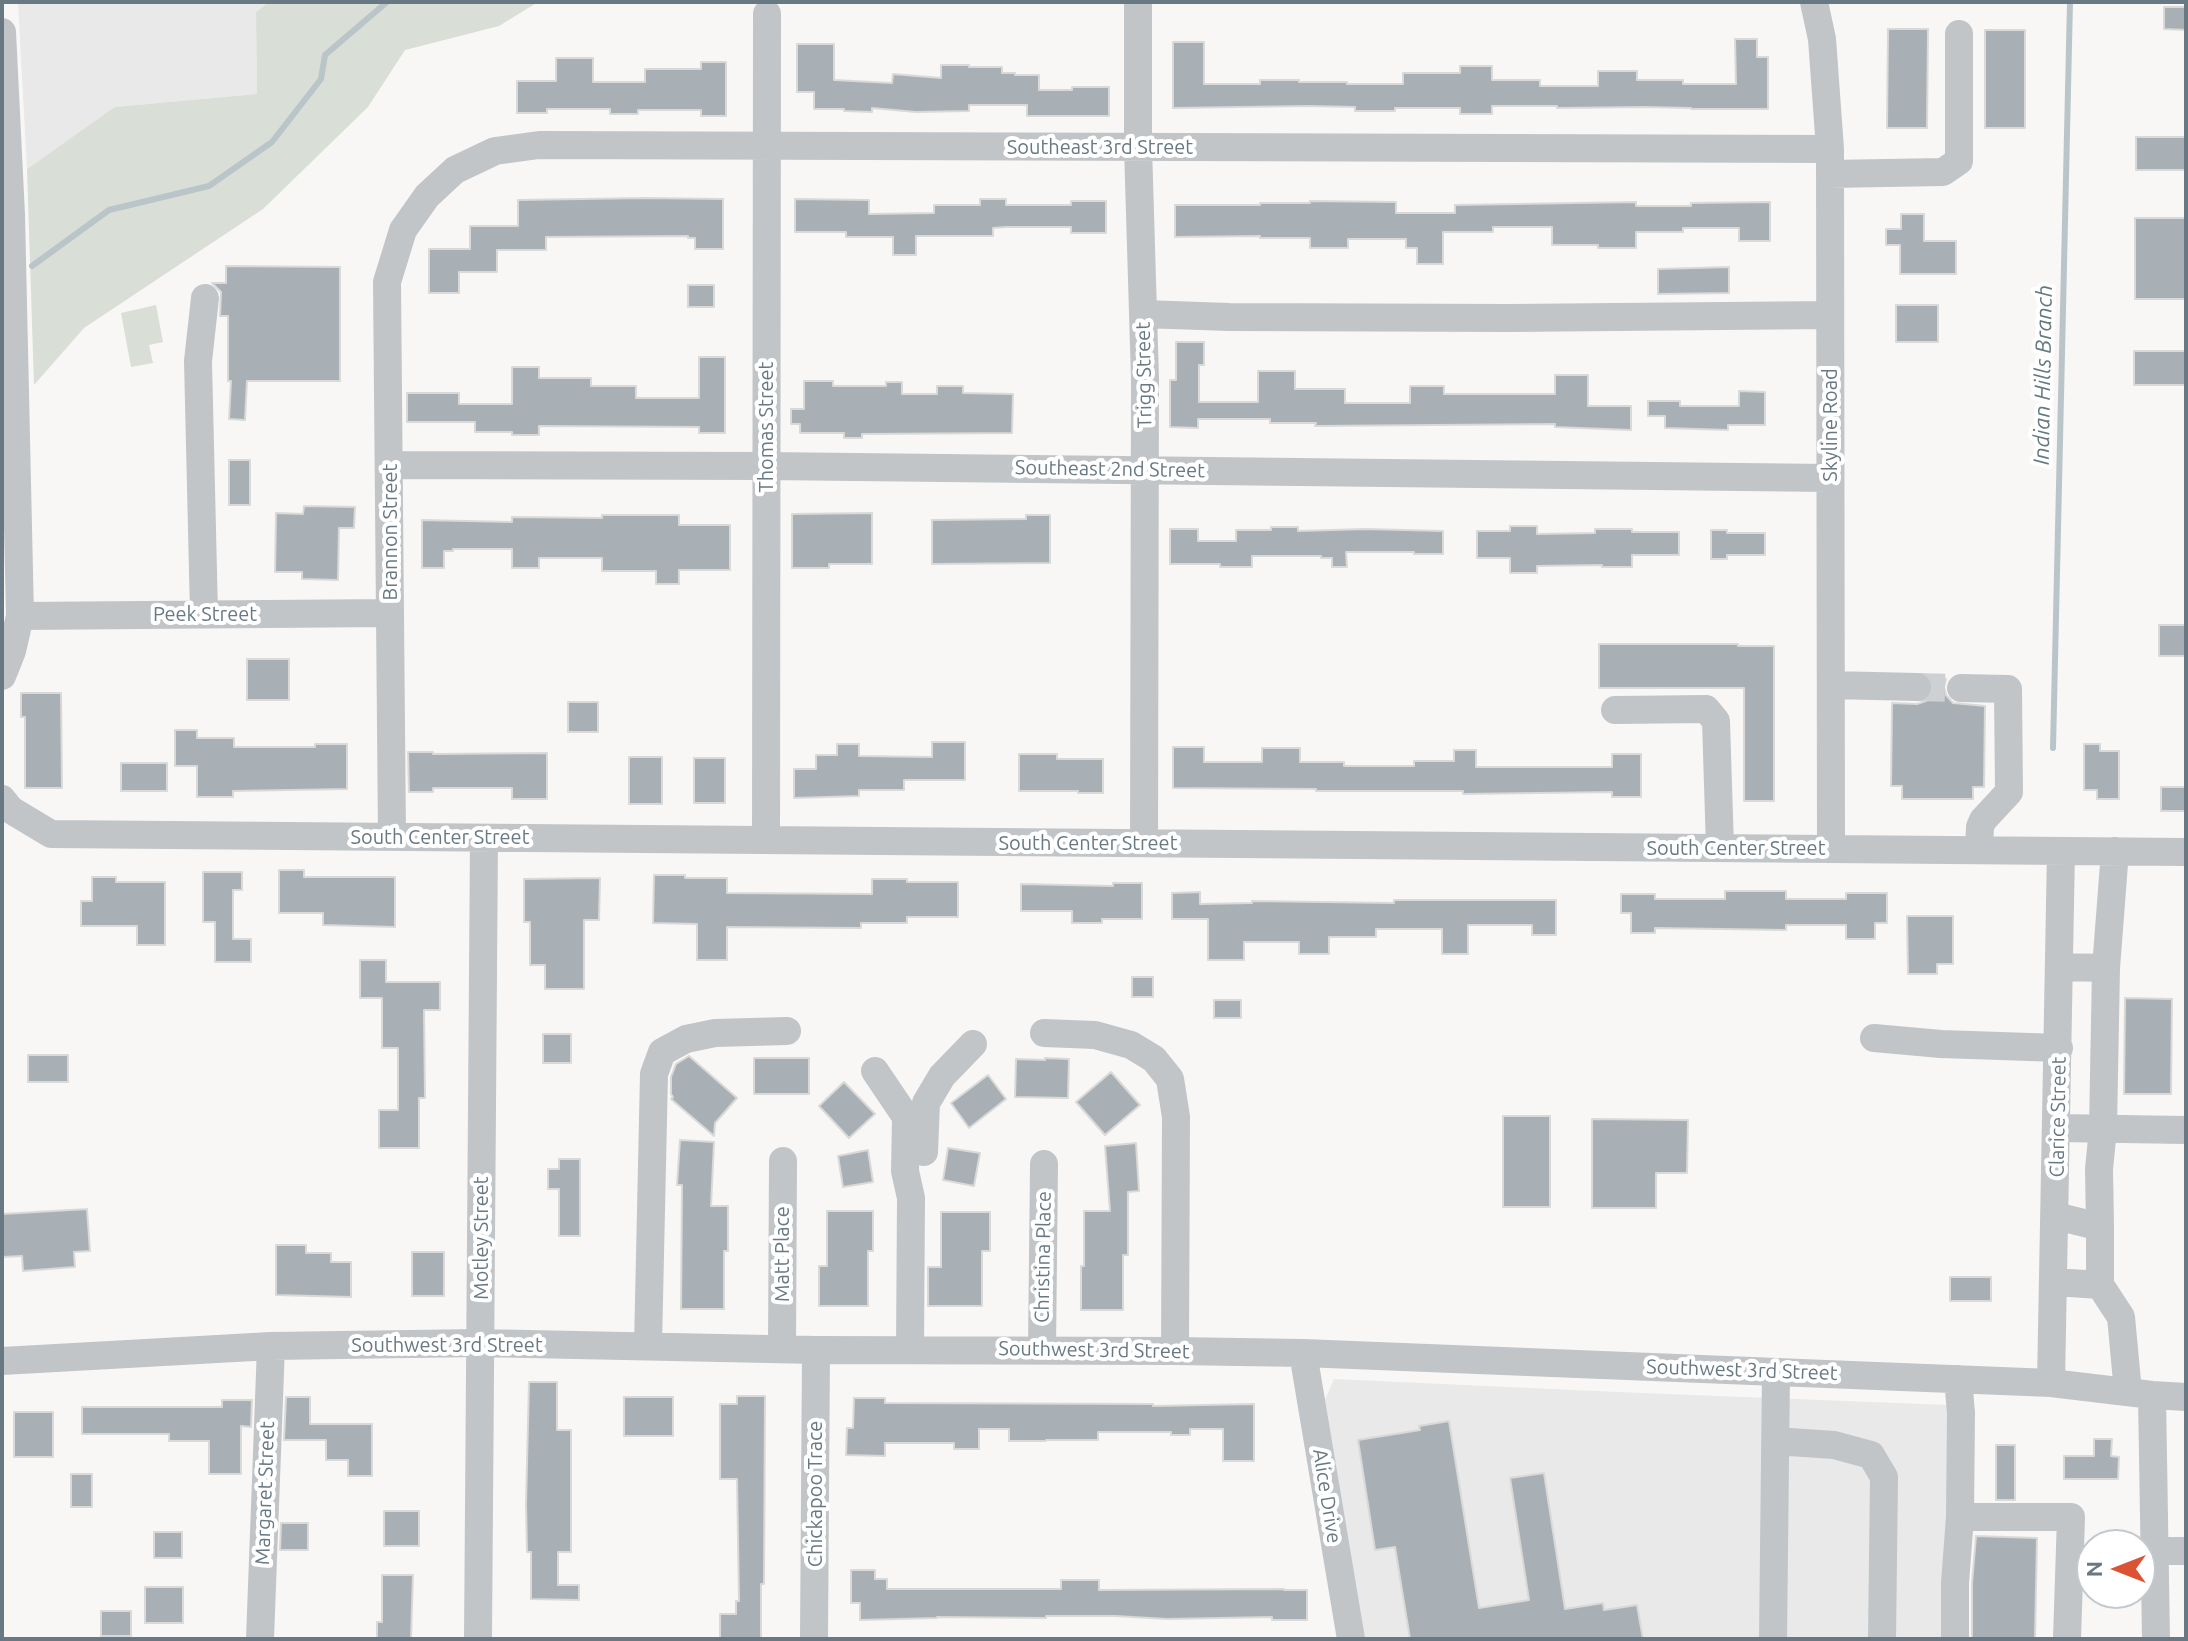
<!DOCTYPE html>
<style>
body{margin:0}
#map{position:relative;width:2188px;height:1641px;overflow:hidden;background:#f8f7f5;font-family:Ubuntu,sans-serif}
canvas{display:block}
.frame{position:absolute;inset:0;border:4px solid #687984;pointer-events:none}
.north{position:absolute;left:2076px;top:1529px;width:80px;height:80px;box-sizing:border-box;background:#fff;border:2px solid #c3c9ce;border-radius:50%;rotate:270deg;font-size:22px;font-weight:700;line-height:32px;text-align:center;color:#687984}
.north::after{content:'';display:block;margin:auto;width:28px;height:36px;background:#db5332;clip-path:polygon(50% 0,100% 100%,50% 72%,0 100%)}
</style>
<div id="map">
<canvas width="2188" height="1641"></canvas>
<div class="frame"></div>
<div class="north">N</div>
</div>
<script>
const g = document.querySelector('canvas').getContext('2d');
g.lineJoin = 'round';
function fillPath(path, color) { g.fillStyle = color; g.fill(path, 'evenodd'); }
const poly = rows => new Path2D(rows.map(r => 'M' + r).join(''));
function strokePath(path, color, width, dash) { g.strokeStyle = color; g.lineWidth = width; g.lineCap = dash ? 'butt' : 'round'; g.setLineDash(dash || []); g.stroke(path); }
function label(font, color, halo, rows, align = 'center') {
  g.font = font + ' Ubuntu,sans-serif'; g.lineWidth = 8; g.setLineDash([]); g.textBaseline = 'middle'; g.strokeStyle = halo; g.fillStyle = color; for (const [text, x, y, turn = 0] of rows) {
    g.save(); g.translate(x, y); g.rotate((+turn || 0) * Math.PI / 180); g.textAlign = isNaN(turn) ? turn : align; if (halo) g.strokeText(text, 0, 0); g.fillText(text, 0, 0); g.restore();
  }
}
const built = poly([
 [18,2,269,2,256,12,257,94,116,107,27,169],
 [1334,1379,1617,1392,1948,1405,1954,1639,1364,1639,1325,1400]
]);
const green = poly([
 [269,2,538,2,499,26,405,50,368,107,263,209,84,328,34,385,27,169,115,107,257,94,256,12],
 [156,305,163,342,149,345,153,363,131,367,121,313]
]);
const stream = poly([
 [32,266,109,210,209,186,272,142,321,79,325,55,387,2],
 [2053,748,2070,2]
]);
const building = poly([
 [2164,7,2186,7,2186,30,2164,29,2164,7],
 [1888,29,1928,29,1927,128,1887,128,1888,29],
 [1985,30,2025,30,2025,128,1985,128,1985,30],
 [1735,39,1757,39,1757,57,1768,57,1768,109,1691,109,1691,108,1645,107,1557,108,1557,106,1492,106,1492,114,1460,114,1460,108,1395,108,1395,111,1355,111,1355,107,1308,106,1173,108,1173,42,1204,42,1204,84,1260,84,1260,80,1299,80,1299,82,1347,82,1347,84,1403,84,1403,73,1460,73,1460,66,1492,66,1492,80,1540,80,1540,86,1598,86,1598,71,1637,71,1637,80,1683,80,1683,84,1736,84,1735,39],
 [797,44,834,44,834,80,892,83,893,74,941,78,941,65,969,65,969,67,1002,67,1002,73,1015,73,1015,75,1039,75,1039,90,1072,90,1072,87,1109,87,1109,116,1027,116,1027,105,969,105,969,111,916,112,872,108,872,112,844,111,844,109,814,109,814,92,797,92,797,44],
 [556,58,593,58,593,82,645,82,645,69,701,69,701,62,726,62,726,116,701,116,701,110,638,110,638,114,610,114,610,109,547,109,547,113,517,113,517,81,556,81,556,58],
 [2136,137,2186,137,2186,170,2136,170,2136,137],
 [645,198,723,199,723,249,695,249,695,238,688,238,688,236,546,237,546,250,497,250,497,272,459,272,459,293,429,293,429,249,470,249,470,226,518,226,518,200,645,198],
 [795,199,869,200,869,214,934,213,934,205,980,205,980,199,1006,199,1006,205,1071,205,1071,201,1106,201,1106,233,1071,233,1071,227,1006,227,993,228,993,236,916,236,916,255,893,255,893,237,846,237,846,232,795,232,795,199],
 [1310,201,1396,202,1396,213,1455,213,1455,205,1636,202,1636,206,1691,206,1691,203,1770,202,1770,241,1739,241,1739,228,1683,228,1683,232,1636,232,1636,248,1598,248,1598,245,1552,245,1552,227,1493,227,1493,232,1443,232,1443,264,1417,264,1417,248,1406,248,1406,239,1348,239,1348,248,1310,248,1310,238,1260,238,1260,236,1175,237,1175,205,1260,205,1260,203,1310,203,1310,201],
 [1901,214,1924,214,1924,241,1956,241,1956,274,1900,274,1900,245,1886,245,1886,229,1901,229,1901,214],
 [2135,218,2186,218,2186,299,2135,299,2135,218],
 [226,266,340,267,340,381,247,381,245,420,229,419,231,381,228,381,228,316,220,316,221,292,212,283,226,283,226,266],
 [1729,267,1729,293,1658,294,1658,269,1729,267],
 [688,285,714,285,714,307,688,307,688,285],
 [1896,305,1938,305,1938,342,1896,342,1896,305],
 [1176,342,1204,342,1204,365,1199,365,1199,402,1258,402,1258,371,1295,371,1295,389,1345,389,1345,403,1410,403,1410,386,1444,386,1444,394,1555,394,1555,375,1588,375,1588,406,1631,406,1631,430,1555,427,1555,424,1315,426,1316,423,1270,423,1270,419,1198,419,1198,428,1170,427,1170,380,1176,380,1176,342],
 [2134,351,2186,351,2186,385,2134,385,2134,351],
 [699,357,725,357,725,433,699,433,699,427,539,426,539,435,512,435,512,432,475,432,475,422,407,422,407,393,459,393,459,404,512,404,512,367,539,367,539,378,591,378,591,386,636,386,636,398,699,398,699,357],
 [804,381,833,381,833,386,886,386,886,382,902,382,902,394,937,394,937,386,963,386,963,393,1013,394,1012,433,862,434,862,438,844,438,844,433,800,433,800,424,791,424,791,409,804,409,804,381],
 [1739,391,1765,392,1765,425,1728,425,1728,430,1665,428,1665,416,1648,416,1648,401,1680,401,1680,406,1739,406,1739,391],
 [229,460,250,460,250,505,229,505,229,460],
 [304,506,355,507,354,528,339,528,338,580,302,579,302,572,275,572,276,513,303,514,304,506],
 [872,513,872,564,829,564,829,568,792,568,792,514,872,513],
 [602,515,679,515,679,525,730,525,730,570,679,570,679,584,656,584,656,571,602,571,602,558,539,558,539,568,512,568,512,549,453,549,453,551,444,551,444,568,422,568,422,520,512,522,512,517,602,518,602,515],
 [1026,515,1050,515,1050,563,932,564,932,520,1026,519,1026,515],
 [1510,526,1537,526,1537,534,1595,533,1595,529,1632,529,1632,532,1679,532,1679,555,1632,555,1632,567,1602,567,1602,565,1537,566,1537,573,1510,573,1510,558,1477,558,1477,531,1510,531,1510,526],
 [1271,527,1298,527,1298,531,1366,529,1443,531,1443,554,1414,554,1414,552,1346,552,1347,567,1332,567,1332,558,1321,558,1321,556,1252,556,1252,567,1220,567,1220,564,1170,564,1170,529,1198,529,1198,541,1236,541,1236,530,1271,530,1271,527],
 [1711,530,1727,530,1727,533,1765,533,1765,555,1727,555,1727,559,1711,559,1711,530],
 [2159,625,2186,625,2186,656,2159,656,2159,625],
 [1599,644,1738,644,1738,646,1774,646,1774,801,1744,801,1744,688,1599,688,1599,644],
 [247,659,289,659,289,700,247,700,247,659],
 [1932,679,1946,679,1944,687,1946,695,1953,703,1985,706,1984,787,1973,787,1973,799,1902,799,1902,786,1891,786,1892,703,1917,704,1926,701,1932,695,1934,688,1932,679],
 [21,693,61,693,62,788,25,788,25,717,21,717,21,693],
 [568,702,598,702,598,732,568,732,568,702],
 [175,730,197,730,197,738,234,738,234,747,315,747,315,744,347,744,347,789,233,791,233,797,197,797,197,766,175,766,175,730],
 [932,742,965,742,965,780,904,780,904,790,859,790,859,796,794,798,794,769,816,769,816,755,837,755,837,744,859,744,859,756,932,757,932,742],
 [2084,744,2100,744,2100,751,2119,751,2119,799,2097,799,2097,790,2084,790,2084,744],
 [1173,747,1204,747,1204,762,1262,762,1262,748,1300,748,1300,762,1344,762,1344,766,1414,766,1414,761,1454,761,1454,750,1476,750,1476,767,1612,767,1612,754,1641,754,1641,797,1612,797,1612,792,1463,794,1463,791,1316,791,1316,789,1173,788,1173,747],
 [408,752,433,752,433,754,547,753,547,799,512,799,512,788,433,788,433,792,409,792,408,752],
 [1019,754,1057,754,1057,759,1103,759,1103,793,1078,793,1078,791,1019,791,1019,754],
 [629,757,662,757,662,804,629,804,629,757],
 [694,758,725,758,725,803,694,803,694,758],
 [121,763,167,763,167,791,121,791,121,763],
 [2161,787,2186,787,2186,811,2161,811,2161,787],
 [279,870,304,870,304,877,395,877,395,927,323,925,323,913,279,913,279,870],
 [203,872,242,872,242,890,233,890,233,939,251,939,251,962,215,962,215,922,203,922,203,872],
 [654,875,685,875,685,878,727,878,727,893,872,894,872,879,907,879,907,882,958,882,958,917,907,917,907,923,861,923,861,928,727,927,727,960,697,960,697,924,653,923,654,875],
 [92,877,116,877,116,882,165,882,165,945,137,945,137,926,81,926,81,901,92,901,92,877],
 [600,878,599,920,584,920,584,989,545,989,545,965,530,965,530,922,524,922,524,879,600,878],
 [1113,883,1142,883,1142,919,1102,919,1102,923,1072,923,1072,911,1021,911,1021,884,1113,886,1113,883],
 [1725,891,1786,891,1786,899,1846,899,1846,893,1887,893,1887,923,1875,923,1875,939,1846,939,1846,925,1786,925,1786,930,1655,928,1655,933,1631,933,1631,913,1621,913,1621,894,1655,894,1655,899,1725,899,1725,891],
 [1200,892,1200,904,1252,903,1252,901,1394,903,1394,900,1556,900,1556,935,1532,935,1532,925,1468,925,1468,954,1442,954,1442,929,1376,929,1376,937,1329,937,1329,954,1299,954,1299,942,1244,942,1244,960,1208,960,1208,919,1172,919,1172,893,1200,892],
 [1907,916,1953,916,1953,964,1937,964,1937,974,1908,974,1907,916],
 [360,960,386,960,386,982,440,982,440,1010,424,1010,425,1098,419,1098,419,1148,379,1148,379,1110,398,1110,398,1048,382,1048,382,998,360,998,360,960],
 [1132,977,1153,977,1153,997,1132,997,1132,977],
 [2125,998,2172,999,2171,1094,2124,1094,2125,998],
 [1214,1000,1241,1000,1241,1018,1214,1018,1214,1000],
 [543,1034,571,1034,571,1063,543,1063,543,1034],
 [28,1055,68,1055,68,1082,28,1082,28,1055],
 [689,1056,737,1098,715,1123,714,1136,671,1099,673,1097,671,1094,671,1077,676,1064,689,1056],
 [754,1058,809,1058,809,1094,754,1094,754,1058],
 [1045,1058,1069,1059,1068,1098,1015,1097,1016,1059,1045,1060,1045,1058],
 [1111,1072,1140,1105,1105,1135,1076,1102,1111,1072],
 [988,1075,1006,1099,969,1128,951,1103,988,1075],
 [844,1082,875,1114,849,1138,819,1106,844,1082],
 [1503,1116,1550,1116,1550,1207,1503,1207,1503,1116],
 [1592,1119,1688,1120,1687,1173,1656,1173,1656,1208,1592,1208,1592,1119],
 [680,1140,714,1142,711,1206,728,1206,728,1251,724,1251,724,1309,681,1309,682,1185,677,1185,680,1140],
 [1136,1143,1139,1191,1128,1192,1128,1255,1123,1255,1123,1310,1081,1310,1081,1266,1084,1266,1084,1211,1110,1211,1105,1146,1136,1143],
 [948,1148,980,1153,974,1186,943,1180,948,1148],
 [868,1150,873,1182,843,1187,838,1156,868,1150],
 [559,1159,580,1159,580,1236,559,1236,559,1189,548,1189,548,1169,559,1169,559,1159],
 [87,1209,90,1251,74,1252,75,1267,23,1271,22,1256,2,1257,2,1214,87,1209],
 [827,1211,873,1211,873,1251,868,1251,868,1306,819,1306,819,1266,827,1266,827,1211],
 [941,1212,990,1212,990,1251,982,1251,982,1306,928,1306,928,1267,941,1267,941,1212],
 [276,1245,306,1245,306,1253,331,1253,331,1262,351,1262,351,1297,276,1295,276,1245],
 [412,1252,444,1252,444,1296,412,1296,412,1252],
 [1950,1277,1991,1277,1991,1301,1950,1301,1950,1277],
 [529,1382,557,1382,557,1430,571,1430,571,1552,558,1552,558,1585,579,1585,579,1600,531,1599,531,1552,527,1552,526,1504,529,1382],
 [737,1396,765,1396,764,1584,761,1584,761,1638,720,1638,720,1614,736,1614,736,1601,739,1601,737,1479,720,1479,720,1404,737,1404,737,1396],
 [286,1397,310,1397,310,1424,372,1424,372,1476,348,1476,348,1460,326,1460,326,1440,284,1440,286,1397],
 [624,1397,673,1397,673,1436,624,1436,624,1397],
 [854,1398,885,1398,885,1403,1153,1404,1153,1406,1254,1404,1254,1461,1223,1461,1223,1429,1190,1429,1190,1435,1171,1435,1171,1432,1098,1432,1098,1440,1046,1440,1046,1441,1009,1441,1009,1429,979,1429,979,1449,954,1449,954,1443,885,1443,885,1456,846,1455,847,1428,853,1428,854,1398],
 [222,1400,252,1400,251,1427,241,1426,241,1474,209,1474,209,1441,169,1441,169,1434,82,1434,82,1407,222,1407,222,1400],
 [14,1412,53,1412,53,1457,14,1457,14,1412],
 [1449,1421,1479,1608,1529,1600,1510,1478,1544,1473,1565,1609,1603,1603,1604,1610,1637,1605,1643,1639,1410,1639,1395,1547,1375,1550,1358,1440,1420,1430,1419,1426,1449,1421],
 [2094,1439,2112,1439,2111,1456,2119,1457,2118,1479,2064,1479,2064,1456,2094,1456,2094,1439],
 [1996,1445,2015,1445,2015,1500,1996,1500,1996,1445],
 [71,1474,92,1474,92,1507,71,1507,71,1474],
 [384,1511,419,1511,419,1546,384,1546,384,1511],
 [281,1523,308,1523,308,1550,280,1550,281,1523],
 [154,1532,182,1532,182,1558,154,1558,154,1532],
 [1976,1536,2037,1538,2035,1639,1972,1639,1972,1584,1976,1536],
 [851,1570,875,1570,875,1579,887,1579,887,1589,1061,1589,1061,1580,1099,1580,1099,1590,1284,1589,1284,1590,1307,1590,1307,1620,1272,1620,1272,1617,1167,1619,1115,1616,1046,1616,1046,1618,937,1617,937,1618,860,1620,860,1603,851,1603,851,1570],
 [382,1575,413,1575,411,1639,377,1639,377,1622,382,1622,382,1575],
 [145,1587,183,1587,183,1623,145,1623,145,1587],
 [101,1611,131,1611,131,1636,101,1636,101,1611]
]);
const minorTunnel = poly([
 [1917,687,1961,688]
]);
const minor = poly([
 [1138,2,1138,147,1145,379,1144,843],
 [1814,2,1822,39,1830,149,1831,849],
 [2,32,11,215,20,616,12,651,2,676],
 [1830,174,1943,172,1959,161,1959,34],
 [1143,314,1229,317,1510,318,1830,315],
 [389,465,766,466,1830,478],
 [204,614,198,361,205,298],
 [20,616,390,613],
 [1831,685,1917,687],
 [1961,688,2008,689,2009,792,1983,820,1980,827,1979,850],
 [1615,710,1706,709,1716,721,1720,848],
 [2,799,11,810,51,834,2186,852],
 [392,837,387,282,403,230,427,196,455,170,495,151,539,145,1830,149],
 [766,840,767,14],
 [2060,967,2106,968,2103,1129,2099,1169,2100,1227],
 [2106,968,2115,851],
 [1044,1033,1095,1035,1131,1045,1154,1059,1170,1079,1176,1117,1175,1351],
 [1874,1038,1941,1044,2059,1048],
 [875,1071,906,1117,905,1171,911,1198,910,1349],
 [2058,1128,2186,1130],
 [924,1152,926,1103,942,1076,973,1044],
 [2056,1216,2100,1227,2100,1285],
 [2054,1282,2100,1285,2121,1317,2128,1392],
 [648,1346,654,1074,662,1052,686,1039,715,1033,787,1031],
 [782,1348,783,1161],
 [1042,1349,1044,1164],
 [1303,1353,1351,1639],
 [2,1361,271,1346,480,1343,816,1350,1175,1351,1303,1353,2051,1383,2152,1395,2186,1397],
 [1958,1379,1961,1413,1960,1517,2071,1517,2067,1639],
 [2051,1383,2061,851],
 [2152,1395,2156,1639],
 [1775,1441,1834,1445,1871,1455,1884,1477,1882,1639],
 [2155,1551,2186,1551],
 [260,1639,271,1346],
 [478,1639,484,838],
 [814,1639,816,1350],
 [1773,1639,1776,1372],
 [1955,1639,1955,1583,1960,1517]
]);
const streetNames = [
 ["Southeast 3rd Street",1100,147],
 ["Trigg Street",1144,375,-91],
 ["Skyline Road",1830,425,-90],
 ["Thomas Street",766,427,-90],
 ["Southeast 2nd Street",1110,469,1],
 ["Brannon Street",390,532,-90],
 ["Peek Street",205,614],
 ["South Center Street",440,837],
 ["South Center Street",1088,843],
 ["South Center Street",1736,848],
 ["Clarice Street",2058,1117,-89],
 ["Motley Street",481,1238,-90],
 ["Matt Place",782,1254,-90],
 ["Christina Place",1043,1257,-89],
 ["Southwest 3rd Street",447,1345],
 ["Southwest 3rd Street",1094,1350,1],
 ["Southwest 3rd Street",1742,1370,2],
 ["Margaret Street",265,1493,-88],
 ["Chickapoo Trace",815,1494,-90],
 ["Alice Drive",1327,1496,81]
];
const waterNames = [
 ["Indian Hills Branch",2043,375,-89]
];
fillPath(built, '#e8e9e8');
fillPath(green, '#d9ded6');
strokePath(stream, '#bac5c9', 6);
fillPath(building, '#a8b0b5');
strokePath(building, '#d9d9d7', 2);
strokePath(minorTunnel, '#cdd1d3', 28, [28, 14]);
strokePath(minor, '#c1c5c8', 28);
label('20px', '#687984', '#fff', streetNames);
label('italic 22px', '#647980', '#fff', waterNames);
</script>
